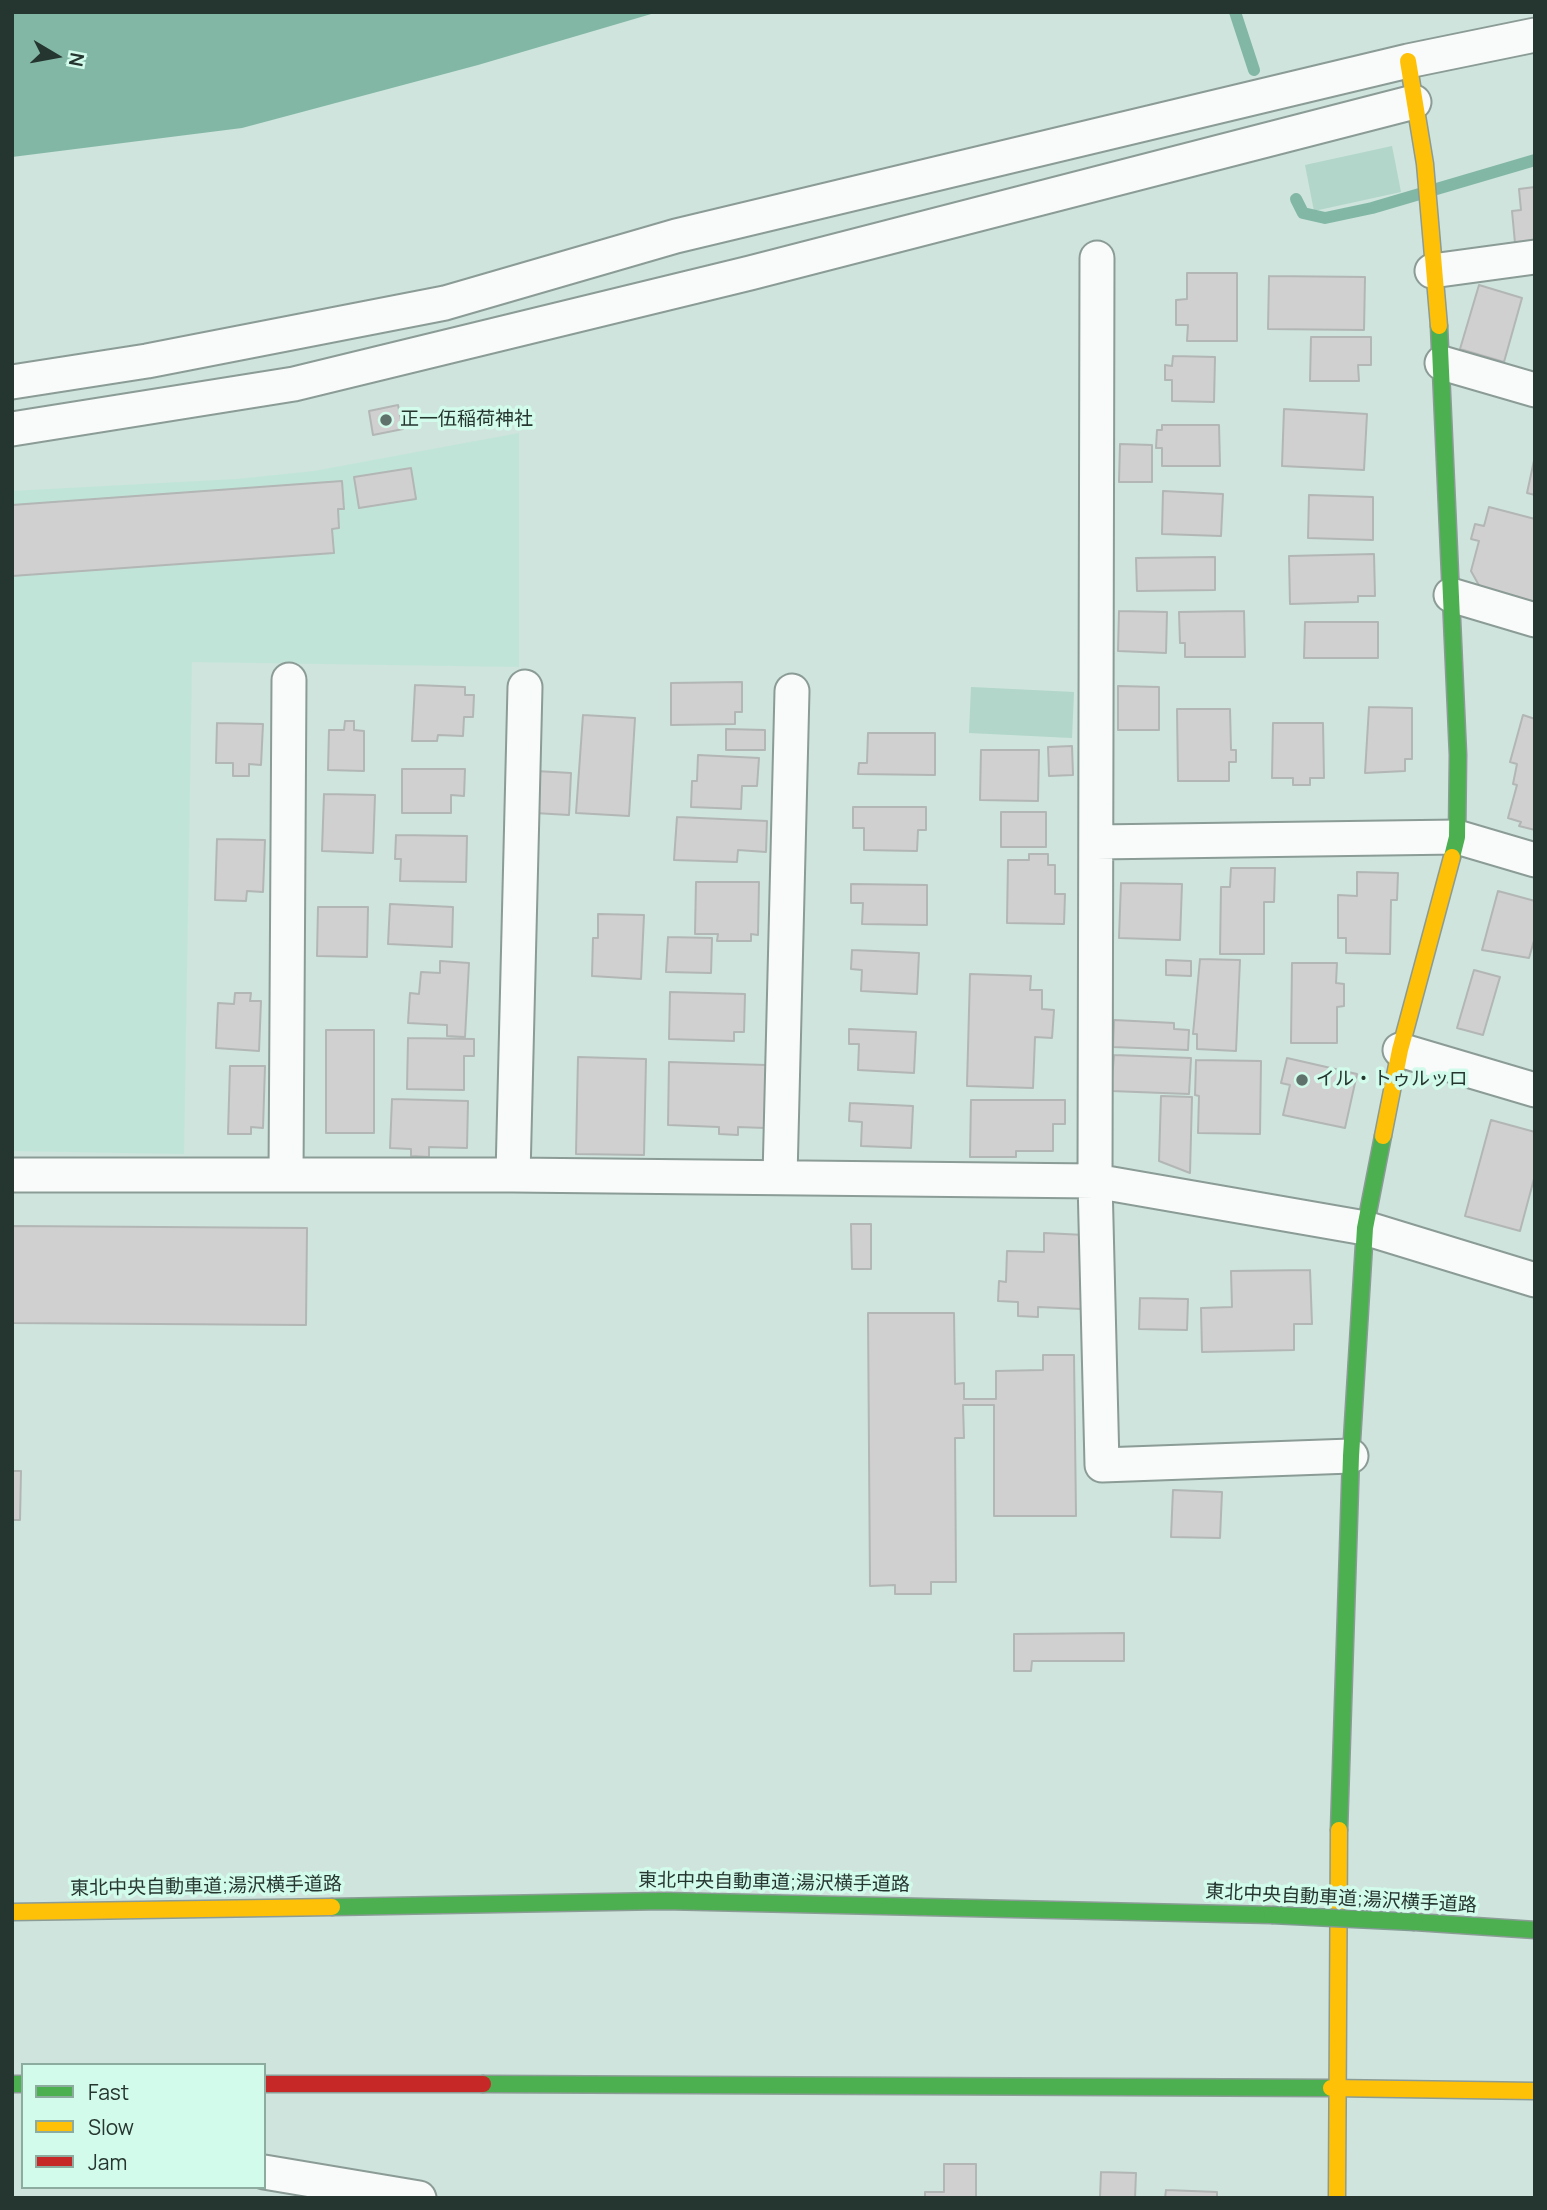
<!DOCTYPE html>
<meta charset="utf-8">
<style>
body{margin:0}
#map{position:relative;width:1547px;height:2210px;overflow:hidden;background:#cee4dc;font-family:Manrope,sans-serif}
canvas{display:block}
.frame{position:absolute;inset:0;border:14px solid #25352f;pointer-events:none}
.legend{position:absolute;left:21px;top:2063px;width:245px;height:126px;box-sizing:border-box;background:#d2fbeb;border:2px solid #8daca0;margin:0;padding:9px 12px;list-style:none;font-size:21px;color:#25352f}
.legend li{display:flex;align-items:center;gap:14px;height:35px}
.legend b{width:35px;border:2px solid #8daca0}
.north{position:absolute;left:21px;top:21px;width:70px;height:70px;-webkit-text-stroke:5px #d2fbeb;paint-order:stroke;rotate:100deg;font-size:19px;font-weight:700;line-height:28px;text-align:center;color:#25352f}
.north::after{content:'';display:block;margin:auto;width:24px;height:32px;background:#25352f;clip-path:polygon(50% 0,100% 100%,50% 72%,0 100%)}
</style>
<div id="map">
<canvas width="1547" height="2210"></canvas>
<div class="frame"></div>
<ul class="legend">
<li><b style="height:9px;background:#4caf50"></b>Fast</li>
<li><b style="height:9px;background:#ffc107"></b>Slow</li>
<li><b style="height:9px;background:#c62828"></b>Jam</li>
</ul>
<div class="north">N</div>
</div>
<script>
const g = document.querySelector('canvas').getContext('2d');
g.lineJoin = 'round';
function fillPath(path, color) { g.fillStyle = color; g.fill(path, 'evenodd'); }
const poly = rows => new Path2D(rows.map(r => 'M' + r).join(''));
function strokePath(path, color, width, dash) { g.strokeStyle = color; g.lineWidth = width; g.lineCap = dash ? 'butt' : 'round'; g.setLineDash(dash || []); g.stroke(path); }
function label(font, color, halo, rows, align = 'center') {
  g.font = font + ' Manrope,"Noto Sans JP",sans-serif'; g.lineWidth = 7; g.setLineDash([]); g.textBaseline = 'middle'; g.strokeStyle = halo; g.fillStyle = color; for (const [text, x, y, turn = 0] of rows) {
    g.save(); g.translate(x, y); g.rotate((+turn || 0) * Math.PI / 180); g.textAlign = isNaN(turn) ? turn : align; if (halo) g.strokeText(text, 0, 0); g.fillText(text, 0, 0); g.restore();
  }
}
const built = poly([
 [519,433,519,667,192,662,184,1154,12,1151,12,491,237,479,314,471]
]);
const green = poly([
 [1392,146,1401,192,1314,211,1305,165],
 [971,687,1074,692,1072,738,969,733]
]);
const water = poly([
 [12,12,658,12,478,65,242,128,12,157]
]);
const stream = poly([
 [1235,12,1254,70],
 [1296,199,1303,213,1325,218,1372,208,1535,160]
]);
const building = poly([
 [1535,187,1535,241,1515,243,1512,211,1521,210,1519,189,1535,187],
 [1187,273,1237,273,1237,341,1187,341,1188,325,1176,325,1176,300,1187,299,1187,273],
 [1269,276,1365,277,1364,330,1268,329,1269,276],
 [1479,285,1522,298,1504,362,1460,349,1479,285],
 [1311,337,1371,337,1371,365,1358,365,1359,381,1310,381,1311,337],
 [1173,356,1215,357,1214,402,1172,401,1172,380,1165,380,1165,365,1172,366,1173,356],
 [398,405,403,429,373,435,369,411,398,405],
 [1284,409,1367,414,1364,470,1282,466,1284,409],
 [1162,425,1219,425,1220,466,1162,466,1162,448,1156,448,1157,430,1162,430,1162,425],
 [1120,444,1152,445,1152,482,1119,482,1120,444],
 [1535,456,1535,495,1527,493,1535,456],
 [411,468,416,499,359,508,354,477,411,468],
 [342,481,344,509,338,509,339,528,332,529,334,553,12,576,12,505,342,481],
 [1163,491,1223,494,1221,536,1162,534,1163,491],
 [1309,495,1373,497,1373,540,1308,538,1309,495],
 [1489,507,1535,519,1535,603,1481,589,1471,571,1479,541,1471,539,1475,524,1484,526,1489,507],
 [1374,554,1375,596,1358,596,1358,602,1290,604,1289,556,1374,554],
 [1215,557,1215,590,1137,591,1136,558,1215,557],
 [1119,611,1167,612,1166,653,1118,651,1119,611],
 [1244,611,1245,657,1185,657,1185,643,1180,643,1179,612,1244,611],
 [1305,622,1378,622,1378,658,1304,658,1305,622],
 [742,682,742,712,735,712,735,724,671,725,671,683,742,682],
 [415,685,465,687,465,695,474,695,473,717,464,717,463,736,438,735,437,741,412,741,415,685],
 [1118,686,1159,687,1159,730,1118,730,1118,686],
 [1369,707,1412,708,1412,759,1405,759,1405,771,1365,773,1369,707],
 [1177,709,1230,709,1231,750,1236,750,1236,762,1229,762,1229,781,1178,781,1177,709],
 [583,715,635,718,629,816,576,813,583,715],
 [1523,715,1535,719,1535,830,1519,826,1521,822,1508,818,1517,785,1513,784,1517,764,1510,762,1523,715],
 [345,721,354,721,354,730,364,731,364,771,328,770,329,730,344,730,345,721],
 [217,723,263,724,261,765,249,764,249,776,233,776,233,763,216,763,217,723],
 [1273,723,1323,723,1324,778,1310,778,1310,785,1293,785,1293,778,1272,778,1273,723],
 [726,729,765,730,765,750,726,750,726,729],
 [868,733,935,733,935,775,858,774,859,763,867,763,868,733],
 [1072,746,1073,775,1049,776,1048,747,1072,746],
 [981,750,1039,750,1038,801,980,800,981,750],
 [698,755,759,758,757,786,742,786,741,809,691,807,692,781,697,781,698,755],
 [402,769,465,769,464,796,451,795,451,813,402,813,402,769],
 [536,771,571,773,569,815,535,813,536,771],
 [324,794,375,795,373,853,322,851,324,794],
 [853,807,926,807,926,830,918,830,917,851,864,850,864,828,853,828,853,807],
 [1001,812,1046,812,1046,847,1001,847,1001,812],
 [677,817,767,821,766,852,738,850,737,862,674,860,677,817],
 [396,835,467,836,466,882,400,881,401,859,395,859,396,835],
 [217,839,265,840,263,892,247,891,246,901,215,900,217,839],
 [1029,854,1048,854,1048,865,1055,865,1055,894,1065,894,1064,924,1007,923,1008,860,1029,860,1029,854],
 [1231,868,1275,868,1274,902,1264,902,1264,954,1220,954,1221,887,1230,887,1231,868],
 [1357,872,1398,873,1397,900,1391,900,1390,954,1346,953,1346,938,1338,938,1338,895,1357,896,1357,872],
 [696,882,759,882,758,935,751,934,751,941,717,941,718,934,695,934,696,882],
 [1121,883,1182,884,1180,940,1119,938,1121,883],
 [851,884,927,885,927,925,862,924,863,903,851,903,851,884],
 [1498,891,1535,901,1535,937,1529,958,1482,950,1498,891],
 [390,904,453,907,452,947,388,944,390,904],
 [318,907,368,907,367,957,317,956,318,907],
 [598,914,644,915,641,979,592,976,593,938,598,938,598,914],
 [668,937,712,938,711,973,666,972,668,937],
 [852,950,919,953,917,994,861,991,862,970,851,969,852,950],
 [1200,959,1240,960,1236,1051,1197,1049,1197,1034,1193,1034,1200,959],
 [1166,960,1191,961,1191,976,1166,975,1166,960],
 [440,961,469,963,465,1037,447,1036,447,1025,408,1023,410,993,419,994,421,972,440,973,440,961],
 [1292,963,1337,963,1336,983,1344,984,1344,1006,1337,1007,1337,1043,1291,1043,1292,963],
 [1474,970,1500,977,1483,1035,1457,1028,1474,970],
 [970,974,1031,976,1030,990,1042,990,1042,1009,1054,1010,1052,1038,1035,1037,1033,1088,967,1086,970,974],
 [670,992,745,994,744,1032,734,1032,734,1041,669,1039,670,992],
 [235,993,251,993,250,1001,261,1001,259,1051,216,1048,218,1003,234,1004,235,993],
 [1114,1020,1174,1023,1174,1029,1189,1030,1188,1050,1113,1047,1114,1020],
 [849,1029,916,1032,914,1073,858,1070,859,1044,849,1044,849,1029],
 [326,1030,374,1030,374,1133,326,1133,326,1030],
 [408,1038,474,1039,474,1056,464,1056,464,1090,407,1089,408,1038],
 [1114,1055,1191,1058,1189,1094,1111,1091,1114,1055],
 [578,1057,646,1059,644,1155,576,1154,578,1057],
 [1287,1058,1357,1074,1345,1128,1283,1115,1290,1085,1281,1083,1287,1058],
 [1196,1060,1261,1061,1260,1134,1198,1133,1199,1096,1195,1095,1196,1060],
 [669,1062,766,1065,765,1128,738,1127,738,1135,719,1134,719,1127,668,1125,669,1062],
 [230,1066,265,1066,263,1128,251,1127,251,1134,228,1134,230,1066],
 [1161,1096,1192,1097,1190,1173,1159,1161,1161,1096],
 [392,1099,468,1101,467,1148,429,1147,429,1157,411,1156,411,1149,390,1148,392,1099],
 [971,1100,1065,1100,1065,1124,1053,1124,1053,1151,1016,1151,1016,1157,970,1157,971,1100],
 [850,1103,913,1106,911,1148,861,1146,862,1122,849,1121,850,1103],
 [1491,1120,1535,1132,1535,1175,1520,1231,1465,1216,1491,1120],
 [851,1224,871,1224,871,1269,852,1269,851,1224],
 [12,1226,307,1228,306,1325,12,1323,12,1226],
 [1044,1233,1085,1235,1082,1309,1038,1307,1038,1317,1018,1316,1018,1302,998,1301,999,1281,1006,1282,1007,1251,1044,1252,1044,1233],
 [1310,1270,1312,1324,1294,1324,1294,1350,1202,1352,1201,1308,1232,1307,1231,1271,1310,1270],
 [1140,1298,1188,1299,1187,1330,1139,1329,1140,1298],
 [868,1313,954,1313,955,1384,964,1383,964,1399,996,1399,996,1371,1043,1370,1043,1355,1074,1355,1076,1516,994,1516,994,1405,963,1405,964,1438,955,1438,956,1582,931,1582,931,1594,895,1594,895,1585,870,1586,868,1313],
 [12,1471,21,1471,20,1520,12,1520,12,1471],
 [1173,1490,1222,1492,1220,1538,1171,1537,1173,1490],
 [1124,1633,1124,1661,1032,1661,1031,1671,1014,1671,1014,1634,1124,1633],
 [944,2164,976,2164,976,2198,925,2198,925,2192,944,2192,944,2164],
 [1101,2172,1136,2173,1135,2198,1100,2198,1101,2172],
 [1166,2190,1217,2192,1217,2198,1165,2198,1166,2190]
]);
const street = poly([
 [1097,258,1095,1181,1102,1465,1351,1456],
 [1432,271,1535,257],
 [1442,363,1535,390],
 [12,382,147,361,445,303,676,236,1408,61,1535,35],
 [12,429,294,384,750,273,1414,102],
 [1451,595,1535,620],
 [1096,842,1457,837,1535,860],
 [1400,1050,1535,1090],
 [286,1174,289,680],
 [12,1175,513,1175,1095,1181,1365,1228,1535,1280],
 [513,1175,525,687],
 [780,1177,792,691],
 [264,2172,419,2198]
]);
const fast = poly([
 [1439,326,1458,755,1457,837,1452,857],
 [1339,1830,1351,1456,1365,1228,1383,1136],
 [332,1907,664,1901,1272,1915],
 [1415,1922,1535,1930],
 [12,2084,23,2084],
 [483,2084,1331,2088]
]);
const slow = poly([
 [1408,61,1425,164,1439,326],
 [1383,1136,1400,1050,1452,857],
 [12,1912,332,1907],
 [1331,2088,1535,2091],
 [1337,2198,1339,1830]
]);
const jam = poly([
 [264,2084,483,2084]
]);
const fastBridge = poly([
 [1272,1915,1415,1922]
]);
const markers = [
 [386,420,7,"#60726c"],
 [1302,1080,7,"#60726c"]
];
const poiNames = [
 ["正一伍稲荷神社",400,420],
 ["イル・トゥルッロ",1316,1080]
];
const streetNames = [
 ["東北中央自動車道;湯沢横手道路",774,1883,1],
 ["東北中央自動車道;湯沢横手道路",206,1887,-1],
 ["東北中央自動車道;湯沢横手道路",1341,1899,3]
];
fillPath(built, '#c0e5d8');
fillPath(green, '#b2d6c9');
fillPath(water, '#82b7a5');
strokePath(stream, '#82b7a5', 12);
fillPath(building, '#d1d0d0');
strokePath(building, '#b2b6b5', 2);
strokePath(street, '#8b9b96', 37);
strokePath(fast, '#8b9b96', 19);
strokePath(slow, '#8b9b96', 19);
strokePath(jam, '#8b9b96', 19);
strokePath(street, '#f8fbfa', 33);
strokePath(fast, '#4caf50', 16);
strokePath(slow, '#ffc107', 16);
strokePath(jam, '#c62828', 16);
strokePath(fastBridge, '#819b93', 19, []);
strokePath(fastBridge, '#4caf50', 16);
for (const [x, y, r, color] of markers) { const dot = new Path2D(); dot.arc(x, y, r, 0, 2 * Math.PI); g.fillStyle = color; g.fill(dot); strokePath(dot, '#d2fbeb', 2.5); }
label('19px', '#25352f', '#d2fbeb', poiNames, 'left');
label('19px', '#25352f', '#d2fbeb', streetNames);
</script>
